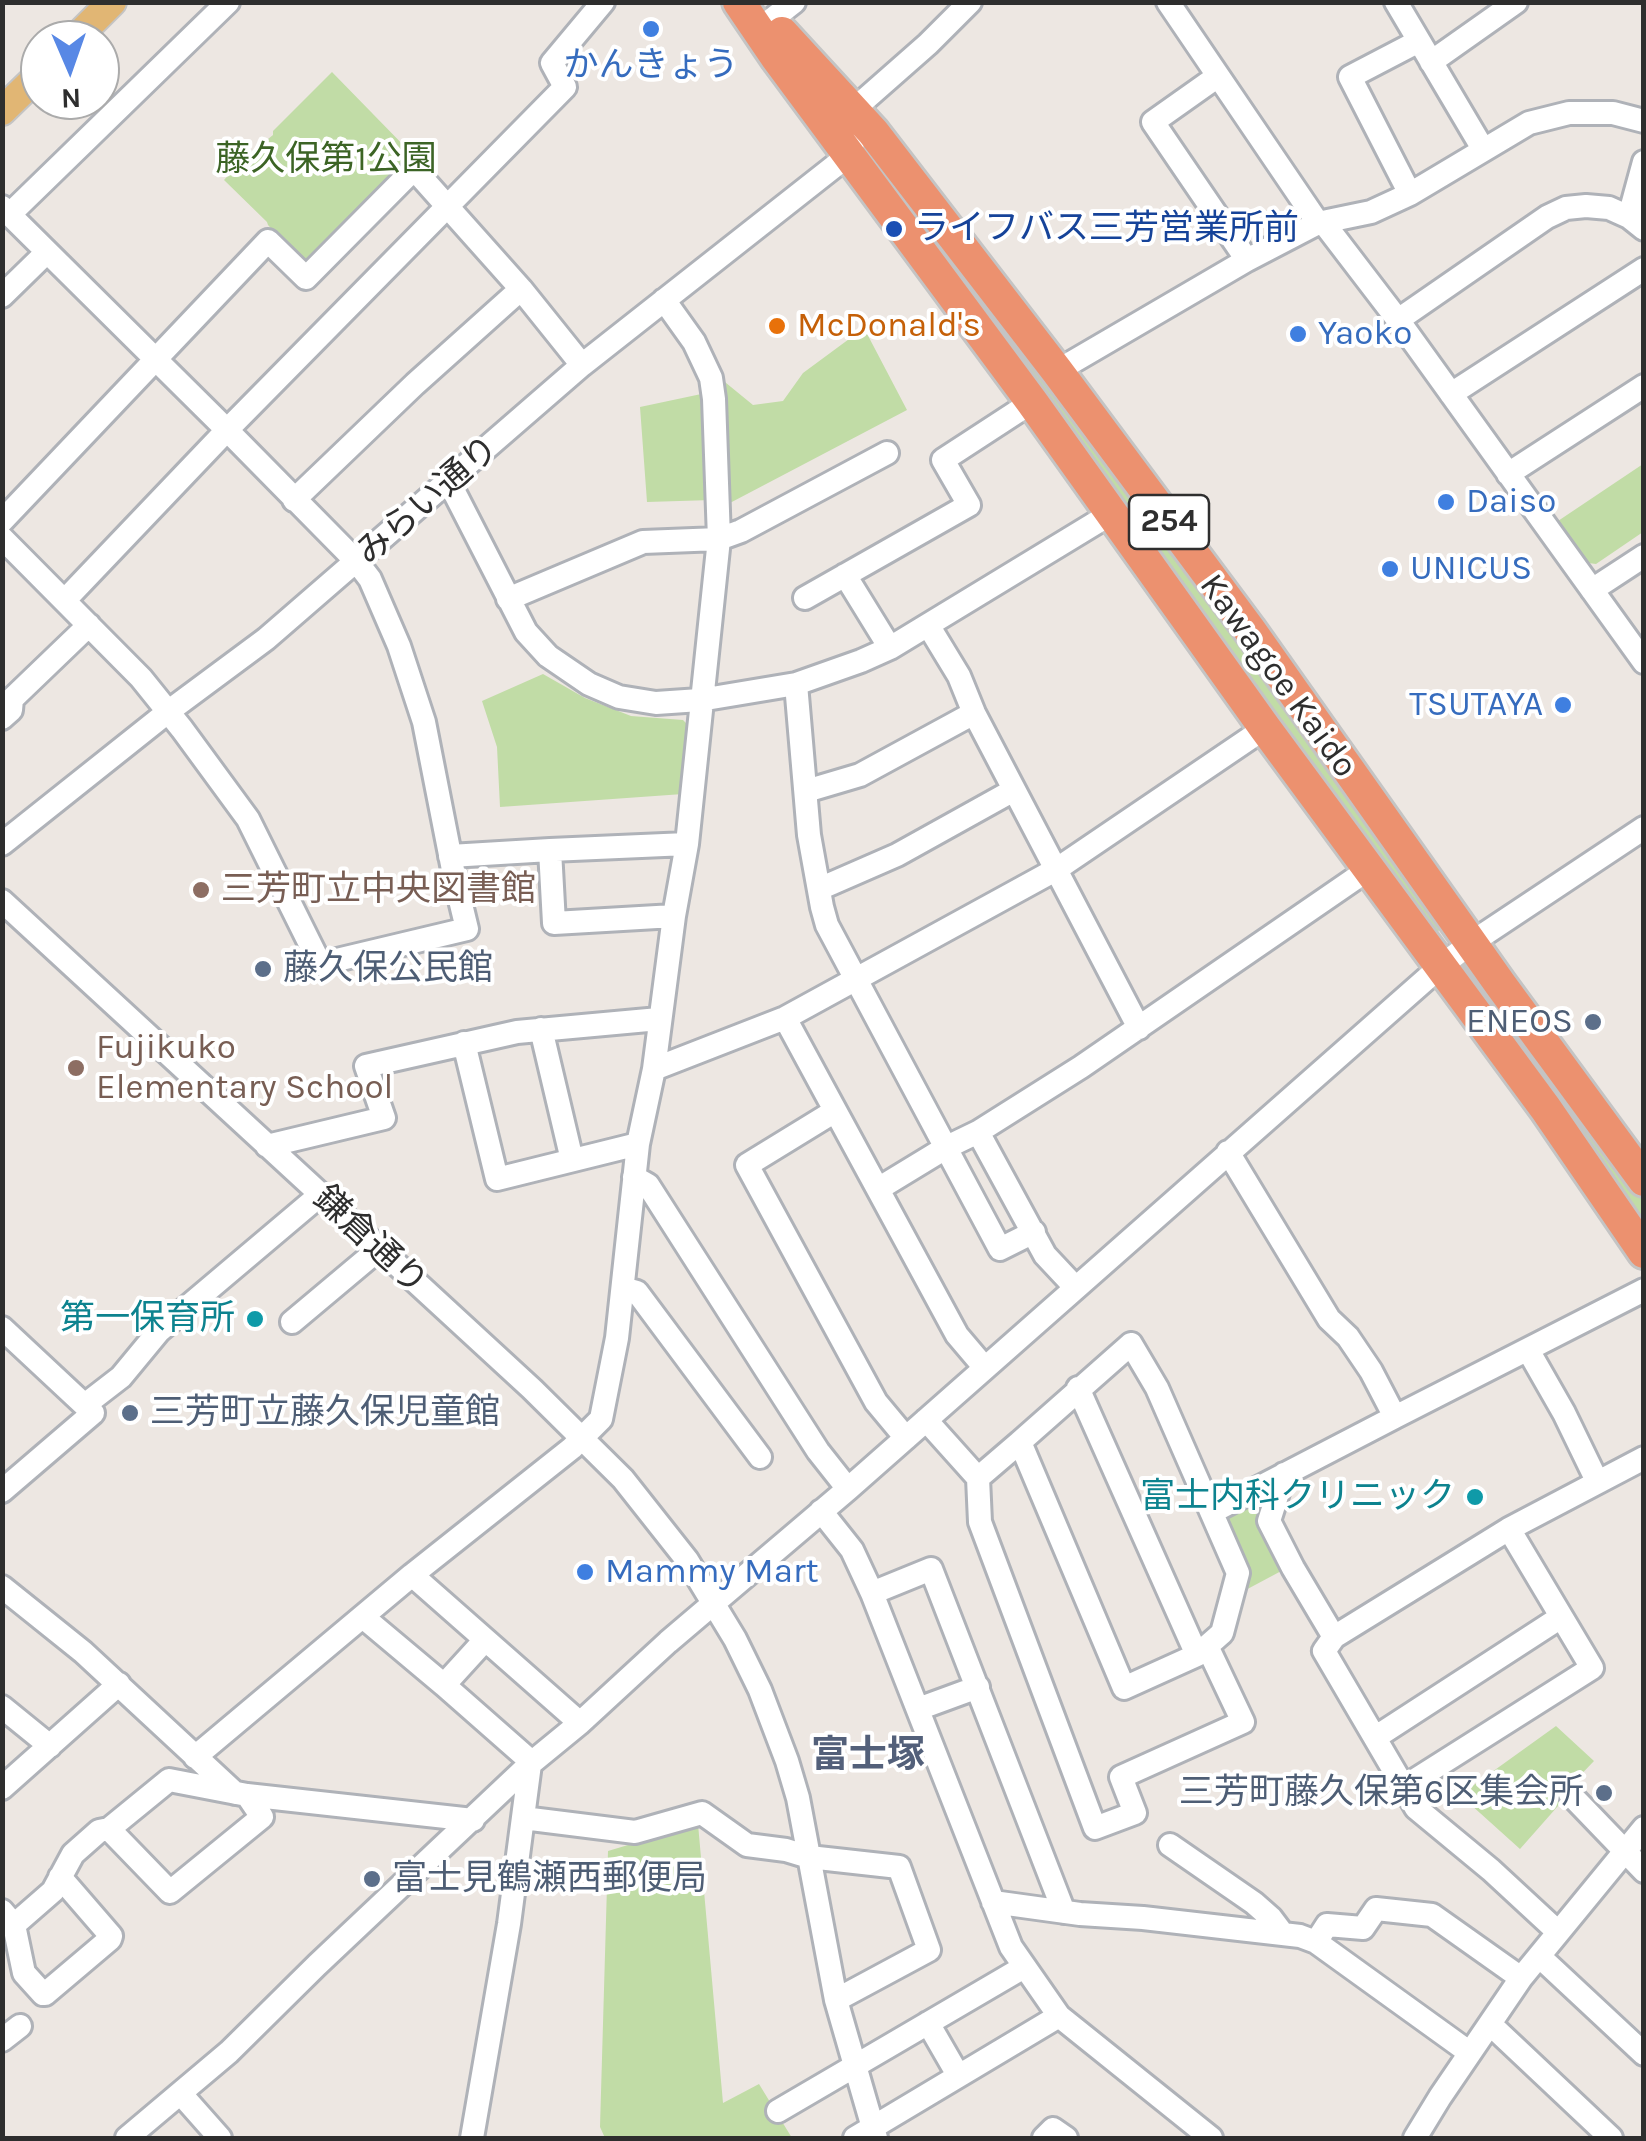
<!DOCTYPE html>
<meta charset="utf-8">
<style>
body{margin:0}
#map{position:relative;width:1646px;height:2141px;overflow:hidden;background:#ede7e2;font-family:Karla,sans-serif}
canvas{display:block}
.frame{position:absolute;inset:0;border:5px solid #2e2e2e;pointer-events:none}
.north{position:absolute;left:20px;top:20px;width:100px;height:100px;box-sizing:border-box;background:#fff;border:2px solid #ababab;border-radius:50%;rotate:178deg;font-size:28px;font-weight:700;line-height:40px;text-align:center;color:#2e2e2e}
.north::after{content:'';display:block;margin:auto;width:35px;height:45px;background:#5888e5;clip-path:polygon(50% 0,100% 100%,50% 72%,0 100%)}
</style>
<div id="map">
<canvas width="1646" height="2141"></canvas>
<div class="frame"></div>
<div class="north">N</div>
</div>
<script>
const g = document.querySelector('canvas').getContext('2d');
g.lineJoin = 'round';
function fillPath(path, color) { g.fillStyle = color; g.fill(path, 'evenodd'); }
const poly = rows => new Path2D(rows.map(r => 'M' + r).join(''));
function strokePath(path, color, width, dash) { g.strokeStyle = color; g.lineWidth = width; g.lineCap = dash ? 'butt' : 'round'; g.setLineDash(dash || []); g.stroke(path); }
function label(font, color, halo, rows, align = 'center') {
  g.font = font + ' Karla,"Noto Sans JP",sans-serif'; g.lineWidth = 8; g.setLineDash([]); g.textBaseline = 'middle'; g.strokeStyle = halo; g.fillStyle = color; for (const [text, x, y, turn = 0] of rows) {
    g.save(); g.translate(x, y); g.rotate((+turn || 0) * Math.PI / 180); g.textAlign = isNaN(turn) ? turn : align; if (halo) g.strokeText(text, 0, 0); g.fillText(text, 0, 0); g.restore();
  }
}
const green = poly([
 [332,72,413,155,311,262,303,263,268,225,267,222,224,180,242,160,273,135,273,131],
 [892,173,1447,925,1428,938,885,177],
 [864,328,907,410,728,504,720,378,753,405,783,401,803,373],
 [706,393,712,500,647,502,640,407],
 [1643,464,1643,532,1596,564,1581,562,1555,523],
 [543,674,585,698,631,716,683,720,688,725,683,794,500,807,497,747,482,701],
 [1487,981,1643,1197,1643,1237,1473,992],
 [1259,1495,1267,1502,1285,1569,1240,1593,1222,1520],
 [1556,1726,1594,1761,1570,1786,1573,1789,1520,1849,1460,1795],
 [698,1824,723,2103,759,2084,792,2138,605,2138,600,2127,608,1851]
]);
const minor = poly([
 [1168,2,1318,223],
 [1396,2,1483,149],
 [771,20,794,2],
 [1431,62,1516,2],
 [1218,76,1153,122,1247,260],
 [1410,194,1350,77,1419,41],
 [2,207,227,430,357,562,370,579,399,646,424,722,454,875,467,929,320,964,248,819,182,729,141,678,2,538],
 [10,214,228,2],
 [1629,217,1644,162],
 [1323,222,1398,320,1644,662],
 [2,296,47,252],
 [1398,320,1547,217,1566,208,1586,206,1609,208,1629,217,1644,229],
 [1057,371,1247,260,1318,223,1371,212,1410,194,1529,123,1569,113,1613,113,1644,121],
 [1451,394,1644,269],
 [1508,474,1644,386],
 [449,482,526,632,548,656,589,684,619,697,656,703,700,700,796,684,861,661,890,648,1112,513],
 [294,500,415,384,521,289],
 [2,521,268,241,306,278,414,169,521,289,582,365],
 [845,575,890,648],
 [1592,590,1644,556],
 [805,598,969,505,943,460,1032,402],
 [508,599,643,542,719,539,741,531,887,453],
 [65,600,227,430,565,87,552,63,603,2],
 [928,625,959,676,974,713,1139,1028],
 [796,684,809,835,822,907,827,925,1000,1249,1034,1232],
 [2,718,11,710,12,699,89,625],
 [806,791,860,775,974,713],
 [2,844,169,711,266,639,582,365,850,154,853,143,849,123,853,110,928,44,970,2],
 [450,856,550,850],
 [819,889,897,855,1014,790],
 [2,901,532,1389,623,1479,687,1560,735,1639,760,1690,787,1761,798,1798,836,2000,876,2138],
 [674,916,554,923,550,850,687,844],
 [785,1018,957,1335,985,1368],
 [541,1029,572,1160],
 [464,1043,497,1179,638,1144],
 [654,1069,785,1018,1057,869,1265,728],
 [835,1111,747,1165,876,1402,906,1438],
 [978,1132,1045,1255,1075,1287],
 [267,1146,384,1118,366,1066,517,1032,659,1019],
 [634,1177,648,1185,818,1451,848,1489],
 [878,1189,947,1147,978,1132,1081,1067,1369,869],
 [623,1288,637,1292,760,1457],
 [292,1322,379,1249],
 [2,1328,93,1413,2,1491],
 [1131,1344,1157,1388,1238,1573,1222,1633,1197,1655,1124,1688,1020,1442,1131,1344],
 [1528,1350,1564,1413,1597,1481],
 [1078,1388,1197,1655],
 [86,1404,121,1377,159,1331,320,1195],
 [1395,1417,1644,1290],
 [926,1420,978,1478,980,1522,1095,1828,1135,1813,1121,1777,1243,1722,1207,1646],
 [1284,1474,1269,1521,1293,1568,1334,1637],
 [978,1478,1020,1442],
 [821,1511,852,1550,872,1593,1011,1947,1059,2016,1211,2138],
 [1212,1512,1395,1417,1371,1371,1348,1337,1329,1319,1228,1152],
 [412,1575,580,1723],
 [2,1587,83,1652,235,1793],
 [872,1593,931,1569,1064,1912],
 [363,1617,444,1685,527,1758,530,1764,509,1924,472,2138],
 [444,1685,485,1640],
 [2,1707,50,1746],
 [918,1709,978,1687],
 [1376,1737,1561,1617],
 [195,1757,412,1575,572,1448,601,1419,617,1338,638,1144,654,1069,674,916,687,844,719,539,714,399,711,378,694,342,664,300],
 [1404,1787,1592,1668,1509,1529],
 [2,1788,119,1684],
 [1570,1794,1644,1871],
 [523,1818,635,1832,702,1813,747,1845,786,1850,809,1857,899,1867,929,1950,836,2000],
 [109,1829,170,1892,262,1817,247,1795],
 [1170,1845,1254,1903,1271,1918,1283,1934],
 [993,1902,1080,1914,1143,1918,1300,1936,1316,1942,1470,2053],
 [2,1911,14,1925,53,1891,73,1854,99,1831,109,1829,169,1780,247,1795,473,1820],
 [14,1925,24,1973,43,1994,45,1994,110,1939,111,1936,60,1877],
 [1558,1932,1491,1870,1416,1808,1324,1651,1334,1637,1509,1529,1644,1458],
 [1316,1942,1327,1925,1363,1928,1376,1909,1432,1915,1521,1978],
 [1539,1956,1644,2054],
 [928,2023,958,2075],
 [1490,2024,1611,2138],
 [2,2040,20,2026],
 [181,2094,220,2138],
 [778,2111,1024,1967],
 [127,2138,229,2052,317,1965,530,1764,580,1723,668,1642,848,1489,1441,966,1471,943,1644,828],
 [855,2138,1059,2016],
 [1044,2138,1053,2129,1066,2138],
 [1415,2138,1440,2097,1521,1978,1644,1828]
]);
const major = poly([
 [74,40,112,2],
 [2,111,40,74]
]);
const highway = poly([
 [739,2,777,58,1032,402,1265,728,1546,1109,1644,1252],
 [782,33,873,132,1057,371,1249,629,1500,984,1644,1180]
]);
const markers = [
 [651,29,10,"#3f7fe0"],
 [894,229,10,"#1a4fb4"],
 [777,326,10,"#e8710a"],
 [1298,334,10,"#3f7fe0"],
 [1446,502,10,"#3f7fe0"],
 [1390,569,10,"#3f7fe0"],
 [1563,705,10,"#3f7fe0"],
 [201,890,10,"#8d6e63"],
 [263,969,10,"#5c6f8a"],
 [1593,1022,10,"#5c6f8a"],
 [76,1068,10,"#8d6e63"],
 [255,1319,10,"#0f9aa8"],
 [130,1413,10,"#5c6f8a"],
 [1475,1497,10,"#0f9aa8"],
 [585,1572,10,"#3f7fe0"],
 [1604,1793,10,"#5c6f8a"],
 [372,1879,10,"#5c6f8a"]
];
const shields = [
 [1169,522,80]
];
const shieldNames = [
 ["254",1169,522]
];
const shopNames = [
 ["かんきょう",651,66,"center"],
 ["Yaoko",1318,334],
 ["Daiso",1466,502],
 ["UNICUS",1410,569],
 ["TSUTAYA",1543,705,"right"],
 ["Mammy Mart",605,1572]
];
const parkNames = [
 ["藤久保第1公園",326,160]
];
const transitNames = [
 ["ライフバス三芳営業所前",914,229]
];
const foodNames = [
 ["McDonald's",797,326]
];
const streetNames = [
 ["みらい通り",428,501,-41],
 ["Kawagoe Kaido",1278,676,54],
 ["鎌倉通り",370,1241,43]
];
const educationNames = [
 ["三芳町立中央図書館",221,890],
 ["Fujikuko",96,1048],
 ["Elementary School",96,1088]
];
const serviceNames = [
 ["藤久保公民館",283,969],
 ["ENEOS",1573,1022,"right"],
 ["三芳町立藤久保児童館",150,1413],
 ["三芳町藤久保第6区集会所",1584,1793,"right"],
 ["富士見鶴瀬西郵便局",392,1879]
];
const cultureNames = [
 ["第一保育所",235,1319],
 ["富士内科クリニック",1455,1497]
];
const neighbourhoodNames = [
 ["富士塚",868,1756]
];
fillPath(green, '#c1dca6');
strokePath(minor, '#afb2b8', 28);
strokePath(major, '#c4c4c4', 32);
strokePath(highway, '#c4c4c4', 38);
strokePath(minor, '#fff', 22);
strokePath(major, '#e1b674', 28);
strokePath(highway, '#ec916f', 32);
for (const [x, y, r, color] of markers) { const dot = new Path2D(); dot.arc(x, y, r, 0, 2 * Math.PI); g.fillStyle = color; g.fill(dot); strokePath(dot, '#fff', 4); }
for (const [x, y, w] of shields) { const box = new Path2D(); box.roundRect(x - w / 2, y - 27, w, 54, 8); g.fillStyle = '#fff'; g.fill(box); strokePath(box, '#2e2e2e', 2.5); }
label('bold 32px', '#2e2e2e', null, shieldNames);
label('35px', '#366cbe', '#fff', shopNames, 'left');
label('35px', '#3c6425', '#fff', parkNames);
label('35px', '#164399', '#fff', transitNames, 'left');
label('35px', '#c56008', '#fff', foodNames, 'left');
label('35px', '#2e2e2e', '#fff', streetNames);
label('35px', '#785e54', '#fff', educationNames, 'left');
label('35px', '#4e5e75', '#fff', serviceNames, 'left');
label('35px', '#0d838f', '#fff', cultureNames, 'right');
label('bold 38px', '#53607a', '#fff', neighbourhoodNames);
</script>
